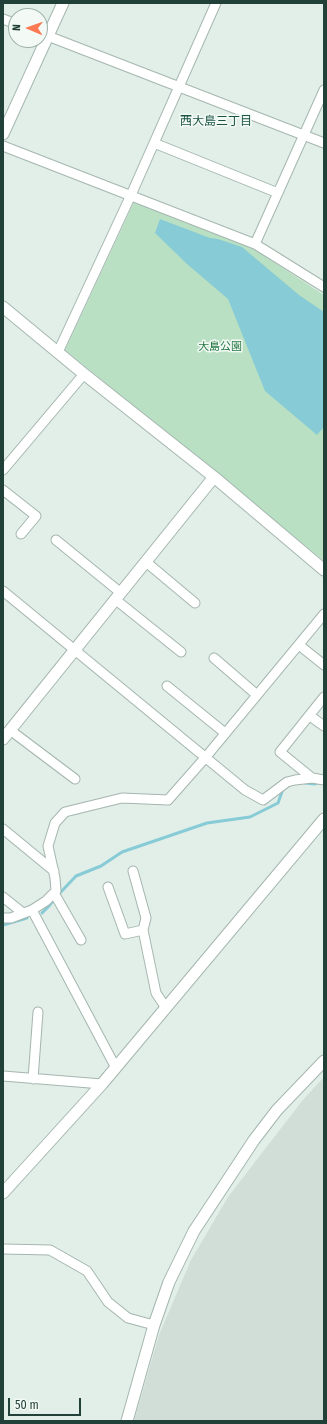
<!DOCTYPE html>
<meta charset="utf-8">
<style>
body{margin:0}
#map{position:relative;width:327px;height:1424px;overflow:hidden;background:#e2eee8;font-family:"Fira Sans Condensed",sans-serif}
canvas{display:block}
.frame{position:absolute;inset:0;border:4px solid #214037;pointer-events:none}
.north{position:absolute;left:8px;top:8px;width:40px;height:40px;box-sizing:border-box;background:#f3faf6;border:1px solid #9fb0aa;border-radius:50%;rotate:272deg;font-size:11px;font-weight:700;line-height:16px;text-align:center;color:#214037}
.north::after{content:'';display:block;margin:auto;width:14px;height:18px;background:#fb7953;clip-path:polygon(50% 0,100% 100%,50% 72%,0 100%)}
.scale{position:absolute;left:8px;top:1398px;width:73px;height:18px;box-sizing:border-box;border:2px solid #214037;border-top:0;padding-left:5px;font-size:12px;line-height:14px;white-space:nowrap;color:#214037;-webkit-text-stroke:3px #f3faf6;paint-order:stroke}
</style>
<div id="map">
<canvas width="327" height="1424"></canvas>
<div class="frame"></div>
<div class="north">N</div>
<div class="scale">50 m</div>
</div>
<script>
const g = document.querySelector('canvas').getContext('2d');
g.lineJoin = 'round';
function fillPath(path, color) { g.fillStyle = color; g.fill(path, 'evenodd'); }
const poly = rows => new Path2D(rows.map(r => 'M' + r).join(''));
function strokePath(path, color, width, dash) { g.strokeStyle = color; g.lineWidth = width; g.lineCap = dash ? 'butt' : 'round'; g.setLineDash(dash || []); g.stroke(path); }
function label(font, color, halo, rows, align = 'center') {
  g.font = font + ' "Fira Sans Condensed","Noto Sans JP",sans-serif'; g.lineWidth = 3; g.setLineDash([]); g.textBaseline = 'middle'; g.strokeStyle = halo; g.fillStyle = color; for (const [text, x, y, turn = 0] of rows) {
    g.save(); g.translate(x, y); g.rotate((+turn || 0) * Math.PI / 180); g.textAlign = isNaN(turn) ? turn : align; if (halo) g.strokeText(text, 0, 0); g.fillText(text, 0, 0); g.restore();
  }
}
const built = poly([
 [324,1077,324,1421,134,1421,159,1335,191,1260,228,1197,302,1101]
]);
const green = poly([
 [134,202,249,246,324,295,324,561,65,350]
]);
const water = poly([
 [160,219,210,238,218,239,242,247,299,295,324,312,324,427,317,435,265,391,228,299,187,264,155,233]
]);
const stream = poly([
 [305,783,315,784,319,782],
 [59,894,76,876,101,866,122,852,207,823,250,817,278,803,283,789],
 [42,913,49,906,55,898],
 [3,925,27,918]
]);
const minor = poly([
 [3,19,16,24],
 [40,33,324,143],
 [154,143,278,193],
 [3,146,255,244,324,287],
 [255,244,324,90],
 [58,352,131,195,216,3],
 [3,470,84,374],
 [3,490,36,516,21,534],
 [56,540,121,593],
 [146,562,195,603],
 [3,591,245,790,263,800,287,782,295,780,312,778,324,780],
 [116,600,181,652],
 [299,645,324,665],
 [214,658,257,695],
 [167,686,225,733],
 [310,716,324,726],
 [10,730,75,779],
 [312,778,280,752,324,697],
 [3,829,54,871],
 [133,871,146,918,143,930],
 [108,887,125,934,143,930,156,993,166,1008],
 [54,893,81,940],
 [3,897,23,913],
 [32,910,116,1068],
 [3,918,11,918,32,910,46,901,56,891,55,878,48,846,55,823,65,812,122,798,168,800,205,758,324,614],
 [3,1076,102,1084],
 [33,1079,38,1012],
 [3,1249,50,1250,87,1271,108,1302,128,1318,154,1325]
]);
const tertiary = poly([
 [3,134,63,3],
 [3,307,84,374,214,477,324,570],
 [3,739,214,477],
 [3,1193,102,1084,324,819],
 [127,1421,154,1325,169,1282,194,1231,254,1140,277,1110,324,1061]
]);
const parkNames = [
 ["大島公園",220,347]
];
const neighbourhoodNames = [
 ["西大島三丁目",216,122]
];
fillPath(built, '#d0ded7');
fillPath(green, '#bae0c3');
fillPath(water, '#87cbd6');
strokePath(stream, '#87cbd6', 3);
strokePath(minor, '#a4b6af', 11);
strokePath(tertiary, '#a4b6af', 13);
strokePath(minor, '#fff', 9);
strokePath(tertiary, '#fff', 11);
label('11px', '#287a46', '#f3faf6', parkNames);
label('12px', '#1b5445', '#f3faf6', neighbourhoodNames);
</script>
